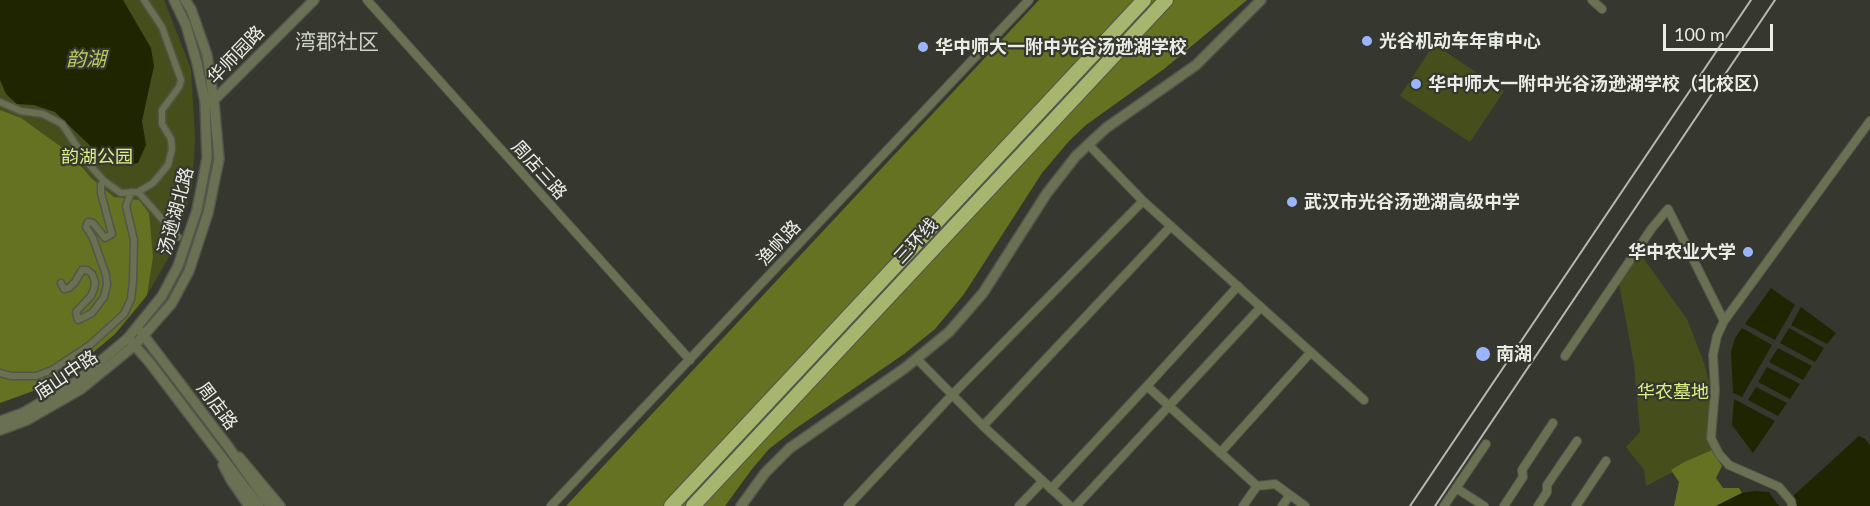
<!DOCTYPE html>
<meta charset="utf-8">
<style>
body{margin:0}
#map{position:relative;width:1870px;height:506px;overflow:hidden;background:#36382f;font-family:Lato,sans-serif}
canvas{display:block}
.scale{position:absolute;left:1663px;top:24px;width:110px;height:27px;box-sizing:border-box;border:3px solid #eaece6;border-top:0;padding-left:8px;font-size:18px;line-height:21px;white-space:nowrap;color:#eaece6;-webkit-text-stroke:4px #36382f;paint-order:stroke}
</style>
<div id="map">
<canvas width="1870" height="506"></canvas>
<div class="scale">100 m</div>
</div>
<script>
const g = document.querySelector('canvas').getContext('2d');
g.lineJoin = 'round';
function fillPath(path, color) { g.fillStyle = color; g.fill(path, 'evenodd'); }
const poly = rows => new Path2D(rows.map(r => 'M' + r).join(''));
function strokePath(path, color, width, dash) { g.strokeStyle = color; g.lineWidth = width; g.lineCap = dash ? 'butt' : 'round'; g.setLineDash(dash || []); g.stroke(path); }
function label(font, color, halo, rows, align = 'center') {
  g.font = font + ' Lato,"Noto Sans SC",sans-serif'; g.lineWidth = 4.5; g.setLineDash([]); g.textBaseline = 'middle'; g.strokeStyle = halo; g.fillStyle = color; for (const [text, x, y, turn = 0] of rows) {
    g.save(); g.translate(x, y); g.rotate((+turn || 0) * Math.PI / 180); g.textAlign = isNaN(turn) ? turn : align; if (halo) g.strokeText(text, 0, 0); g.fillText(text, 0, 0); g.restore();
  }
}
const green = poly([
 [0,0,164,0,191,69,195,138,192,186,176,245,144,300,115,334,72,370,33,391,0,403],
 [1434,44,1504,91,1470,142,1400,96],
 [1636,248,1687,319,1704,363,1711,389,1707,437,1712,450,1684,462,1671,470,1673,472,1646,486,1644,470,1626,447,1640,432,1634,364,1618,278]
]);
const forest = poly([
 [1039,0,1247,0,1164,69,1086,125,1069,141,1042,173,964,294,935,329,904,354,795,429,769,449,752,469,725,506,566,506],
 [0,110,21,118,71,154,91,178,114,197,139,200,149,213,153,257,147,295,115,334,72,370,33,391,0,403],
 [1712,450,1722,466,1716,478,1723,488,1739,488,1742,493,1716,506,1674,506,1679,482,1671,470,1684,462]
]);
const water = poly([
 [0,0,123,0,151,48,154,66,142,121,146,145,138,163,128,165,105,160,55,112,34,105,17,104,6,94,0,80],
 [1771,288,1795,305,1775,340,1745,324],
 [1801,307,1836,333,1827,344,1791,325],
 [1742,328,1772,345,1742,397,1733,393,1731,352,1735,338],
 [1789,328,1824,348,1815,362,1780,343],
 [1778,348,1812,366,1803,380,1769,362],
 [1767,367,1800,384,1790,399,1758,382],
 [1756,387,1787,403,1778,416,1748,400],
 [1734,399,1775,421,1753,453,1732,425],
 [1859,436,1865,439,1870,445,1870,506,1795,506,1792,497],
 [1755,491,1769,492,1779,506,1716,506,1742,493]
]);
const pedestrian = poly([
 [0,102,21,111,43,114,62,124,88,163,104,181,121,193,138,192,178,237],
 [138,192,153,183,168,165,172,149,171,139,162,124,162,110,179,87,181,80,162,27,144,0],
 [61,283,64,289,69,288,75,282,82,270,87,270,92,274,95,282,94,289,91,296,76,312,78,320,92,313,104,297,107,285,106,275,93,238,86,227,88,222,93,223,105,238,112,234,101,193,101,185,104,181],
 [0,373,11,376,36,376,52,370,90,345,124,314,131,299,133,281,134,240,126,206,131,192]
]);
const minor = poly([
 [367,0,690,360],
 [1592,0,1602,9],
 [1088,144,1143,201,1364,400],
 [1565,356,1652,228,1668,209,1724,321],
 [917,359,983,426,1070,506],
 [1147,386,1238,286],
 [983,426,1171,226],
 [1220,453,1311,352],
 [1456,488,1484,506],
 [1051,489,1147,386,1257,486,1275,484,1305,506],
 [551,506,1029,0],
 [848,506,952,395,1143,201],
 [1019,506,1043,481],
 [1076,506,1261,307],
 [1243,506,1257,486],
 [1282,506,1290,495],
 [1444,506,1486,444],
 [1504,506,1523,477,1522,470,1553,423],
 [1538,506,1547,492,1547,485,1577,441],
 [1576,506,1606,461],
 [1792,506,1791,501,1779,487,1729,465,1719,454,1711,438,1715,390,1713,355,1717,336,1724,321,1870,121]
]);
const tertiary = poly([
 [174,0,186,25,197,63,205,102,207,158,197,210,178,266,162,296,128,338,150,363,259,506],
 [212,102,314,0],
 [141,332,227,445,270,506],
 [0,421,23,413,76,382,128,338],
 [0,430,27,420,81,389,135,345,172,303,189,271,208,213,219,159,214,102,207,55,191,9,185,0],
 [239,457,280,506],
 [223,465,231,480,249,506],
 [741,506,765,473,790,448,905,368,949,332,983,293,1047,193,1076,156,1106,128,1196,65,1261,0]
]);
const trunk = poly([
 [671,506,1144,0],
 [693,506,1166,0]
]);
const rail = poly([
 [1410,506,1751,0],
 [1435,506,1775,0]
]);
const markers = [
 [1367,41,6,"#9ab5fd"],
 [923,47,6,"#9ab5fd"],
 [1416,84,6,"#9ab5fd"],
 [1292,202,6,"#9ab5fd"],
 [1748,252,6,"#9ab5fd"],
 [1483,354,8,"#9ab5fd"]
];
const poiNames = [
 ["光谷机动车年审中心",1379,41],
 ["华中师大一附中光谷汤逊湖学校",935,47],
 ["华中师大一附中光谷汤逊湖学校（北校区）",1428,84],
 ["武汉市光谷汤逊湖高级中学",1304,202],
 ["华中农业大学",1736,252,"right"],
 ["南湖",1496,354]
];
const streetNames = [
 ["华师园路",236,55,-46],
 ["周店三路",539,170,48],
 ["汤逊湖北路",176,211,-75],
 ["三环线",916,241,-47],
 ["渔帆路",779,243,-47],
 ["庙山中路",66,375,-34],
 ["周店路",217,406,53]
];
const parkNames = [
 ["韵湖公园",97,157],
 ["华农墓地",1673,392]
];
const waterNames = [
 ["韵湖",86,60]
];
const quarterNames = [
 ["湾郡社区",337,42]
];
fillPath(green, '#464f1b');
fillPath(forest, '#647222');
fillPath(water, '#1f2500');
strokePath(pedestrian, '#53554c', 9);
strokePath(minor, '#53554c', 10);
strokePath(tertiary, '#53554c', 12);
strokePath(trunk, '#53554c', 16);
strokePath(pedestrian, '#6a7152', 6);
strokePath(minor, '#6a7152', 8);
strokePath(tertiary, '#6a7152', 9);
strokePath(trunk, '#a7b66e', 14);
strokePath(rail, '#b6b8b1', 2);
for (const [x, y, r, color] of markers) { const dot = new Path2D(); dot.arc(x, y, r, 0, 2 * Math.PI); g.fillStyle = color; g.fill(dot); strokePath(dot, '#36382f', 2); }
label('bold 18px', '#eaece6', '#36382f', poiNames, 'left');
label('18px', '#eaece6', '#36382f', streetNames);
label('18px', '#dbf085', '#36382f', parkNames);
label('italic 20px', '#b6ca5f', '#36382f', waterNames);
label('21px', '#ced1c6', '#36382f', quarterNames);
</script>
